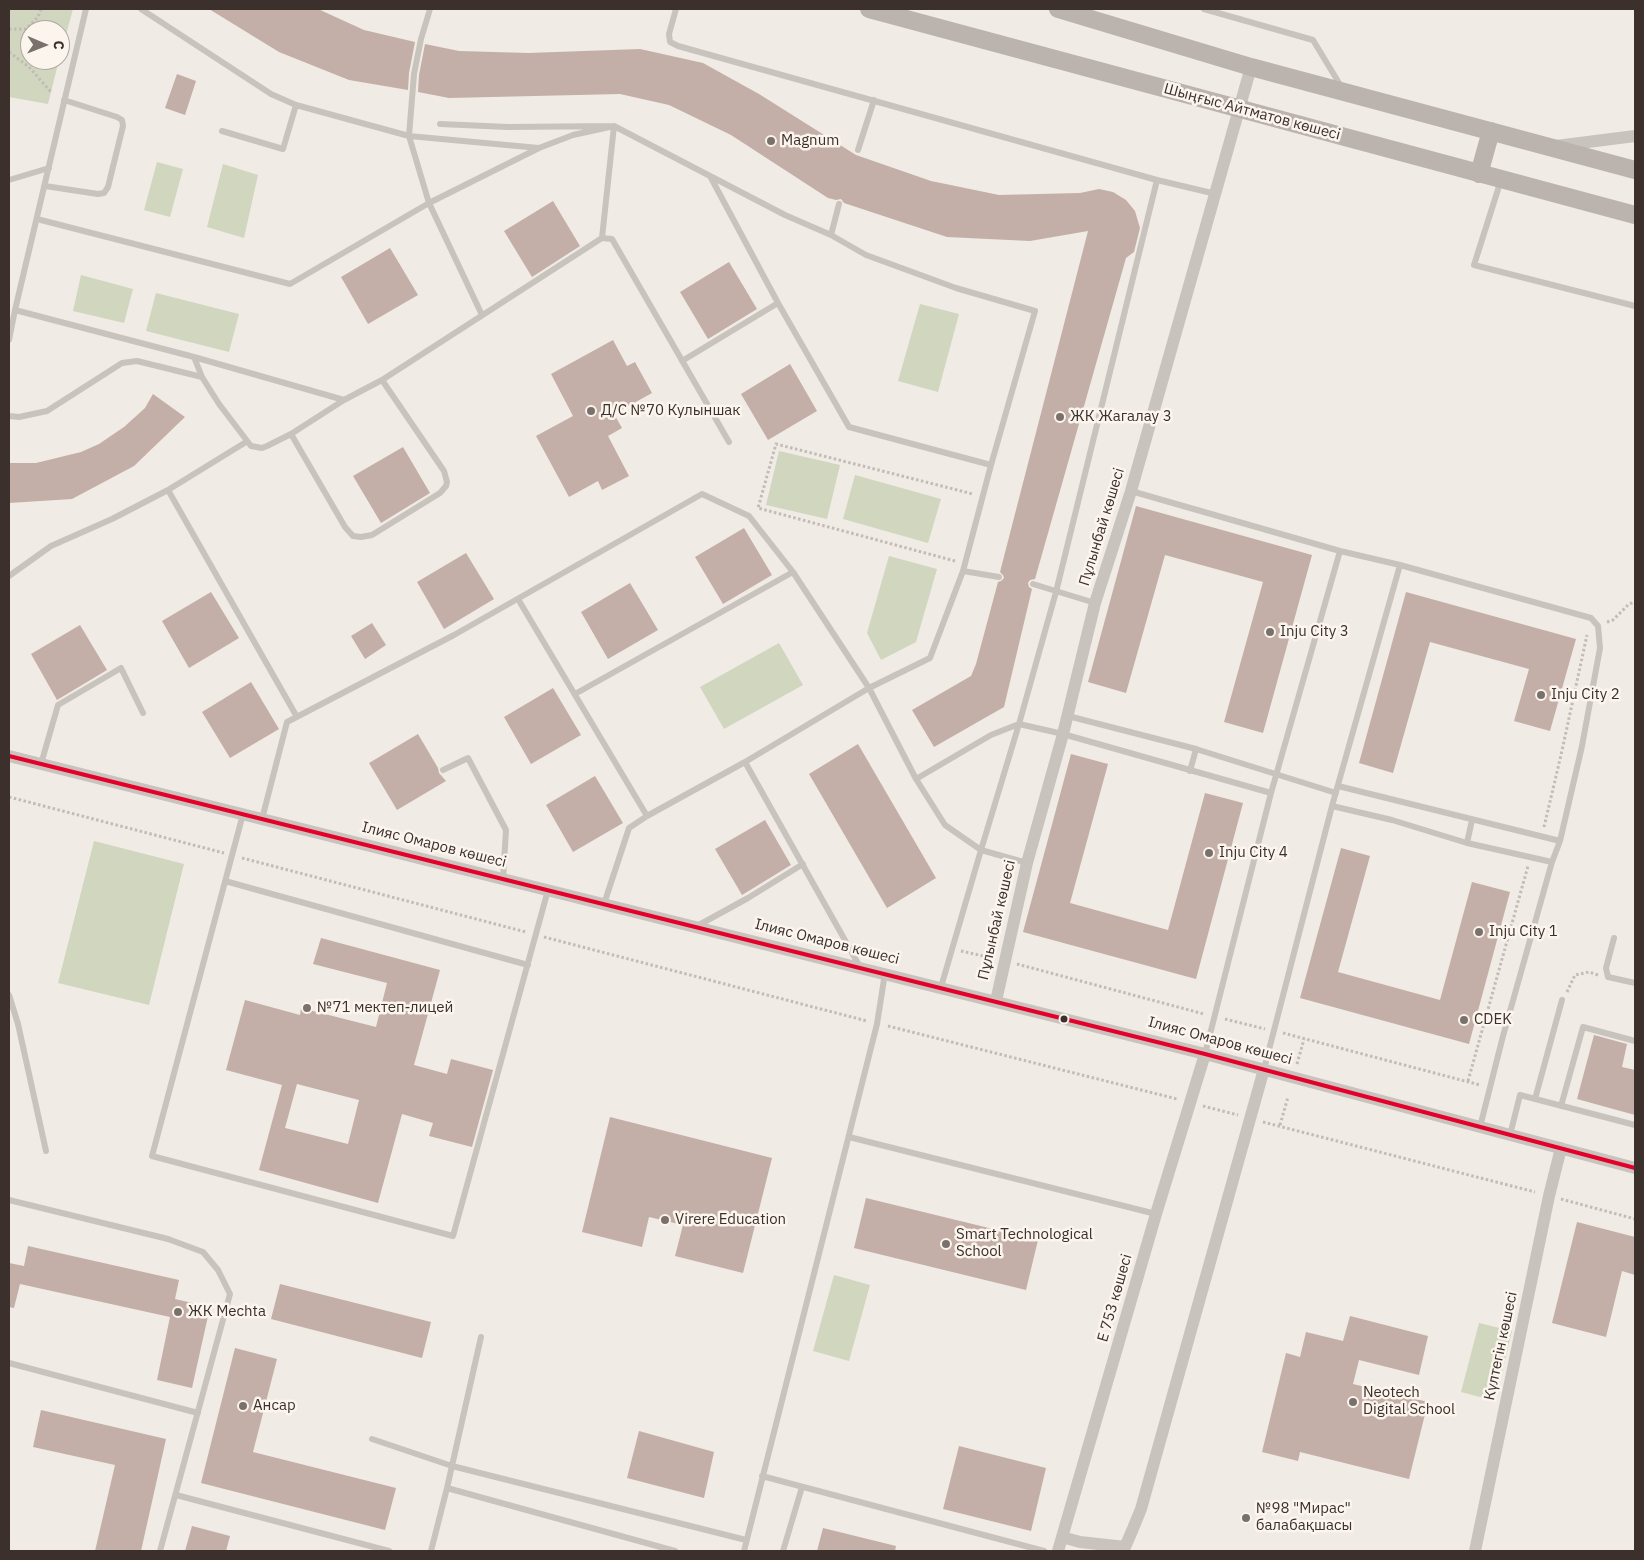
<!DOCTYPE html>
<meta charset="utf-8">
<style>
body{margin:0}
#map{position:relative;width:1644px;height:1560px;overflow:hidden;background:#f0ebe5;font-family:"IBM Plex Sans",sans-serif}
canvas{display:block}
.frame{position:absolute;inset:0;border:10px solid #3b302b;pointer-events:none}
.north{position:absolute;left:20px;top:20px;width:50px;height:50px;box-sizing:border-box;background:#fbf5ee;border:1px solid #aea6a0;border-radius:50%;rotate:91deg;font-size:14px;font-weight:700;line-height:20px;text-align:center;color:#3b302b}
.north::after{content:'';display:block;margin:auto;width:18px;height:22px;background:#7a716c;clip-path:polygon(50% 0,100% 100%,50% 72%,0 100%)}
</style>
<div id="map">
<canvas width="1644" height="1560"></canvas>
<div class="frame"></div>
<div class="north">С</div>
</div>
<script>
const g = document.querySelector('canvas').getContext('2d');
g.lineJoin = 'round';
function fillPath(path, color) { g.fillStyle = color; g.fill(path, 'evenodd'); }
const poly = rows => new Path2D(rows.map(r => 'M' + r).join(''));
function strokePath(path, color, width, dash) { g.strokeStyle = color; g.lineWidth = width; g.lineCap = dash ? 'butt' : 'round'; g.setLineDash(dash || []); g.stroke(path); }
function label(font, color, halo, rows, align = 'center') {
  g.font = font + ' "IBM Plex Sans",sans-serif'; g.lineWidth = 5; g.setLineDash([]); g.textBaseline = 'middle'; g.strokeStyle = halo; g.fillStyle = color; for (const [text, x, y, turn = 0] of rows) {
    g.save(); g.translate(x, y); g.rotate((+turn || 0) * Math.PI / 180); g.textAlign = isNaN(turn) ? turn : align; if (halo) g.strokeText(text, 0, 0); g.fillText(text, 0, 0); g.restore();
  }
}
const green = poly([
 [9,9,73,9,60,57,60,30,30,30,30,60,59,60,48,104,9,97],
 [157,162,183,169,170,217,144,210],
 [223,164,258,175,244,238,207,227],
 [81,275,133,289,124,323,73,311],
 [156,293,239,314,229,352,146,331],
 [920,304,959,314,938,392,898,381],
 [779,451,840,465,827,519,766,505],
 [855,475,941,499,928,543,843,519],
 [889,556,937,569,916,642,881,660,867,633],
 [779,643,803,685,724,729,700,687],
 [94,841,184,864,149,1005,58,983],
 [834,1275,870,1285,849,1361,813,1351],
 [1479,1323,1512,1331,1495,1401,1461,1392]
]);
const building = poly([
 [209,9,318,9,364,30,415,42,409,73,408,90,349,80,279,52],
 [425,44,459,51,528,53,640,49,703,63,759,94,856,155,931,181,999,195,1080,193,1099,189,1113,192,1126,200,1135,211,1140,228,1134,252,1126,258,1035,579,1030,580,1028,583,1029,587,1032,589,1004,707,934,747,912,710,971,676,976,664,998,582,1001,581,1004,578,1003,575,1000,572,1088,231,1030,241,947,237,844,203,841,199,836,200,828,198,731,135,669,105,620,94,449,98,418,92,419,75],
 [177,74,196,81,185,115,165,108],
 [553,201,580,246,532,277,504,231],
 [390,248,418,295,368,324,341,277],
 [729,262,757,309,708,339,680,292],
 [613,340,627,366,635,362,652,393,614,414,622,428,608,436,629,476,602,490,598,481,569,497,536,436,573,416,551,374],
 [790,364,817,411,768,440,741,394],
 [153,394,185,417,134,466,72,499,9,503,9,463,36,463,81,452,99,444,124,427,145,408],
 [403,447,430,493,381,523,353,476],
 [1136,506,1312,555,1263,733,1224,722,1263,582,1165,555,1126,693,1088,682],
 [744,528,772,575,723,604,695,557],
 [466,553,494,599,444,629,417,582],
 [630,583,658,630,608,659,581,612],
 [211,592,239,638,189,668,162,621],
 [1406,592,1576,639,1550,731,1514,721,1529,669,1430,642,1393,773,1359,763],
 [372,623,386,645,365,659,351,636],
 [80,625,107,670,57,700,31,654],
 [251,682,279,729,230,758,202,712],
 [553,688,581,735,531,764,504,717],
 [418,734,438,768,439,773,446,781,397,810,369,763],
 [858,744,936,878,887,908,809,774],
 [1071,754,1108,764,1070,903,1168,930,1205,793,1243,803,1196,979,1023,932],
 [595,776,623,823,573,852,546,805],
 [765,820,791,865,742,895,715,849],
 [1341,848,1370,856,1338,972,1440,1000,1472,882,1510,892,1469,1044,1300,998],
 [321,938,440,970,414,1065,447,1074,451,1059,493,1070,472,1147,429,1136,433,1123,402,1114,378,1203,259,1170,282,1085,226,1070,245,1000,300,1015,301,1008,376,1027,387,983,313,964],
 [297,1084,359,1100,348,1144,285,1128],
 [1594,1035,1627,1044,1622,1067,1635,1070,1635,1115,1577,1099],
 [610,1117,772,1158,743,1273,675,1256,683,1225,649,1217,642,1247,582,1232],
 [866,1198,1038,1240,1026,1290,854,1248],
 [1577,1222,1635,1237,1635,1275,1622,1271,1606,1337,1552,1323],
 [28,1246,179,1280,175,1299,210,1307,192,1388,157,1380,170,1317,20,1284,14,1308,9,1307,9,1263,24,1266],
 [280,1284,431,1322,422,1358,271,1319],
 [1350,1316,1428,1336,1419,1375,1359,1360,1353,1384,1428,1402,1409,1479,1300,1452,1298,1461,1262,1452,1286,1353,1300,1357,1306,1332,1343,1341],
 [235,1348,277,1359,253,1452,396,1488,385,1530,201,1483],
 [41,1410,166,1439,141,1551,95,1551,115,1465,33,1447],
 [639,1431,714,1452,704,1498,627,1478],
 [959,1446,1046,1468,1031,1531,943,1509],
 [192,1526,230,1536,226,1551,185,1551],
 [823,1528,896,1546,895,1551,817,1551]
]);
const path = poly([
 [9,29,26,29,38,17,41,9],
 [9,52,29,67,51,92],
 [955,561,758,508,776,444,973,494],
 [1607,622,1613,620,1629,604,1635,602],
 [9,797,224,853],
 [1544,827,1561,755,1587,635],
 [242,858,526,932],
 [544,937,867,1021],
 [961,951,992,958],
 [1017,964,1204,1014],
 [1567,992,1575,975,1589,972,1598,975],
 [1225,1019,1265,1029],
 [888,1026,1177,1099],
 [1283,1033,1480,1085],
 [1297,1064,1304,1039],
 [1468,1081,1528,866],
 [1203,1106,1238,1115],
 [1263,1122,1535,1192],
 [1280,1125,1288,1097],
 [1561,1199,1635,1219]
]);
const lane = poly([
 [86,9,15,310,194,357,344,400,382,380,602,238,612,239,729,442],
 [141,9,271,94,296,105,409,136,429,203,482,315],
 [430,9,421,39,414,74,409,136,539,148,573,135,614,126,508,127,440,124],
 [676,9,669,34,670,42,678,46,1157,180,1056,592,1019,724,981,850,1027,863],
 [1204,9,1313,40,1342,88],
 [222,131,283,149,296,105],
 [858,150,874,100],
 [710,176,778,303,849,427,991,465],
 [9,180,49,168],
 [1157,180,1216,194],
 [1501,180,1474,265,1635,306],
 [45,186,98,194,104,193,108,187,123,126,122,120,117,117,64,100],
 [37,219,290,284,429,203,539,148],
 [831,235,839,204],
 [602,238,614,126,785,215,831,235,866,255,956,288,1035,311,991,465,963,571,930,658,869,688,745,762,647,816,629,828,604,904],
 [9,340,15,310],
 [194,357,202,377],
 [682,361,778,303],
 [344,400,291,434,345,527,353,536,361,537,372,535,440,493,446,486,447,482,444,471,382,380],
 [9,416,19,417,47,411,122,363,137,361,202,377,219,404,251,446,262,448,267,446,291,434],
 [168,490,297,717],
 [1131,491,1340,551,1400,565,1591,618,1598,626,1600,648,1582,746,1560,841,1552,862,1503,1036,1480,1127],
 [963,571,999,577],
 [9,576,51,546,112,519,168,490,246,442],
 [1033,584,1095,603],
 [518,599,647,816],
 [575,694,793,572,869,688,916,779,945,825,981,850,941,987],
 [1068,716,1196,749,1336,793],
 [745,762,860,967],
 [41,764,58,705,121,668,143,713],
 [443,770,468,758,506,830,503,879],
 [1190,771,1196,749],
 [916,779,991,735,1019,724,1063,734,1271,793],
 [1338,786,1560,841],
 [1332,806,1392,820,1467,843,1552,862],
 [243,814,152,1156,453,1236,548,890],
 [262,819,287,722,454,635,702,494,749,516,793,572],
 [1467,843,1472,820],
 [225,881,528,965],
 [697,926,748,898,803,864],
 [1614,938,1606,968,1608,977,1635,983],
 [9,995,18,1024,46,1151],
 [1205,1054,1271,793,1340,551],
 [1264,1069,1332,806,1400,565],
 [1535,1099,1562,1000],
 [1561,1106,1583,1027,1635,1041],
 [1510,1135,1520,1095,1635,1125],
 [849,1137,1156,1214],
 [9,1200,168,1239,203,1252,218,1270,230,1294,160,1551],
 [9,1363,198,1413],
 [372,1439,452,1466,746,1540],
 [762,1476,1044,1551],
 [447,1488,675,1551],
 [176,1495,389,1551],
 [431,1551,447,1488,481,1337],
 [744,1551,877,1024,885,973],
 [783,1551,802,1487]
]);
const street = poly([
 [1556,146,1635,136],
 [9,756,1205,1054,1635,1168],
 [996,1001,1027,863,1063,734,1095,603,1131,491,1251,67],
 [1062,1537,1080,1542,1125,1547,1132,1531,1141,1509,1264,1069],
 [1058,1551,1156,1214,1205,1054],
 [1475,1551,1549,1196,1561,1148]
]);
const secondary = poly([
 [869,9,1635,215],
 [1058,9,1251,67,1635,170],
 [1479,174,1491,131]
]);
const bus1 = poly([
 [9,756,1205,1054,1635,1168]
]);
const markers = [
 [771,141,5,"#7a716c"],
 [591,411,5,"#7a716c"],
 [1060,417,5,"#7a716c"],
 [1270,632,5,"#7a716c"],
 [1541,695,5,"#7a716c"],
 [1209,853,5,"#7a716c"],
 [1479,932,5,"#7a716c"],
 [307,1008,5,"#7a716c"],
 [1064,1019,4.5,"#3b302b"],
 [1464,1020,5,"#7a716c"],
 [665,1220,5,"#7a716c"],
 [946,1244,5,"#7a716c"],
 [178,1312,5,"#7a716c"],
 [1353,1402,5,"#7a716c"],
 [243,1406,5,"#7a716c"],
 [1246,1518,5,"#7a716c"]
];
const streetNames = [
 ["Шыңғыс Айтматов көшесі",1252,112,15],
 ["Пұлынбай көшесі",1102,527,-73],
 ["Ілияс Омаров көшесі",434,845,14],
 ["Пұлынбай көшесі",997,920,-77],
 ["Ілияс Омаров көшесі",827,942,14],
 ["Ілияс Омаров көшесі",1220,1041,15],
 ["Е 753 көшесі",1115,1298,-74],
 ["Күлтегін көшесі",1501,1346,-78]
];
const poiNames = [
 ["Magnum",781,141],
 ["Д/С №70 Кулыншак",601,411],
 ["ЖК Жагалау 3",1070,417],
 ["Inju City 3",1280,632],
 ["Inju City 2",1551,695],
 ["Inju City 4",1219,853],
 ["Inju City 1",1489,932],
 ["№71 мектеп-лицей",317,1008],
 ["CDEK",1474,1020],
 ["Virere Education",675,1220],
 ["Smart Technological",956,1235],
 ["School",956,1252],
 ["ЖК Mechta",188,1312],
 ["Neotech",1363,1393],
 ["Digital School",1363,1410],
 ["Ансар",253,1406],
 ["№98 \"Мирас\"",1256,1509],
 ["балабақшасы",1256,1526]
];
fillPath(green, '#d1d6bf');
fillPath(building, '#c3afa7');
strokePath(path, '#c2bbb6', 3, [2.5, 2.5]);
strokePath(lane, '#c9c3be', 6);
strokePath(street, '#c9c3be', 12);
strokePath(secondary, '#bab3ae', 18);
strokePath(bus1, '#e4002b', 4);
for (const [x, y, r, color] of markers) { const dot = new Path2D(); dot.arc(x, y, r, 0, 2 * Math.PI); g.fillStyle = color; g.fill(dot); strokePath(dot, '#fbf5ee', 2); }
label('15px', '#3b302b', '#fbf5ee', streetNames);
label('15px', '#3b302b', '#fbf5ee', poiNames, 'left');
</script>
